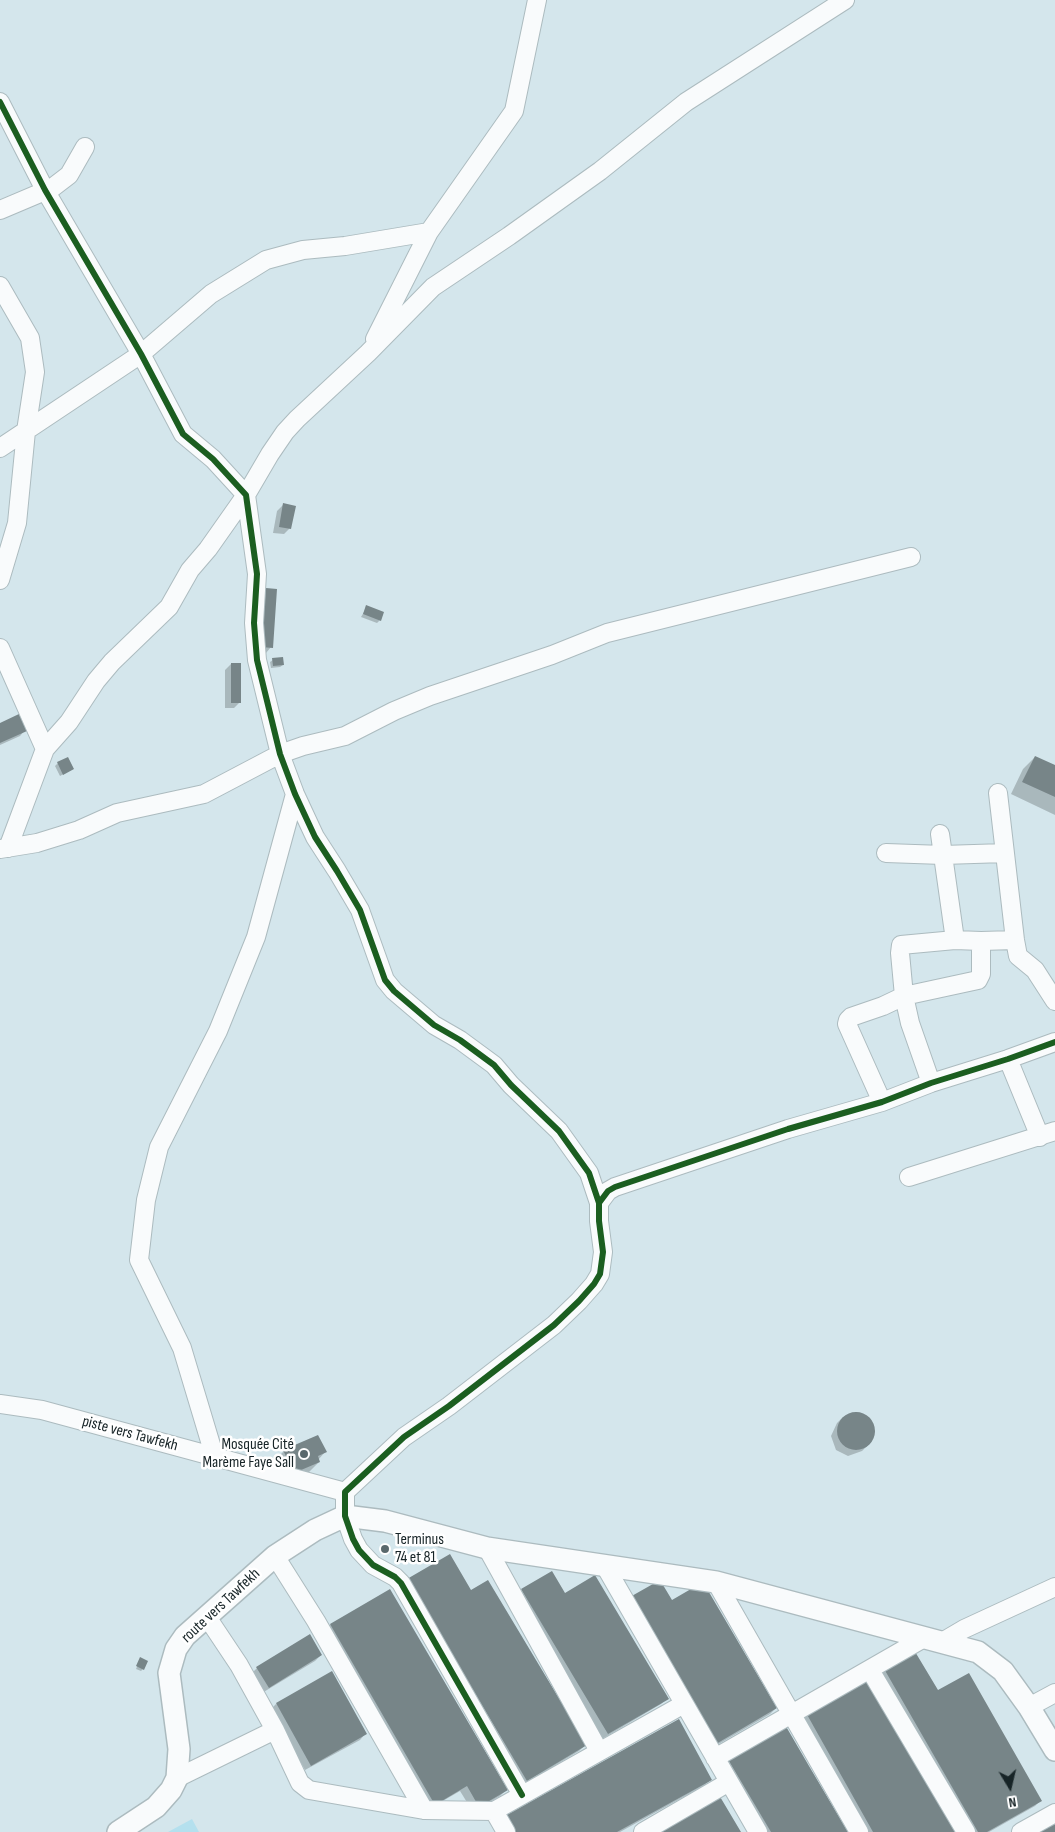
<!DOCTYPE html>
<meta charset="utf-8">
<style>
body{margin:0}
#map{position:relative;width:1055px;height:1832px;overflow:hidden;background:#d4e6ec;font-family:"Sofia Sans Condensed",sans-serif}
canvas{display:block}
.north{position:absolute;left:985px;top:1762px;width:50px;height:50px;-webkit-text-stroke:4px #fff;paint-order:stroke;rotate:171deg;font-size:14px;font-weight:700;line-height:20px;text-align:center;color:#172427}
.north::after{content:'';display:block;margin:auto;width:18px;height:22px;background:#172427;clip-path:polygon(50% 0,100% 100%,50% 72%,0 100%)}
</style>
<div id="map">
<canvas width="1055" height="1832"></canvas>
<div class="north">N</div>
</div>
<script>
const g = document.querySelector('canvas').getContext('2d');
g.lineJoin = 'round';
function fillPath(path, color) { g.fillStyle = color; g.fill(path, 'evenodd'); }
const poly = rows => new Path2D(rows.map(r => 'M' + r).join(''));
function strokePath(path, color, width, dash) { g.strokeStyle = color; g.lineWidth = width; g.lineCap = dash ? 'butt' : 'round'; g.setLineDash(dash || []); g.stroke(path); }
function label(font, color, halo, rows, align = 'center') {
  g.font = font + ' "Sofia Sans Condensed",sans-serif'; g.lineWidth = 5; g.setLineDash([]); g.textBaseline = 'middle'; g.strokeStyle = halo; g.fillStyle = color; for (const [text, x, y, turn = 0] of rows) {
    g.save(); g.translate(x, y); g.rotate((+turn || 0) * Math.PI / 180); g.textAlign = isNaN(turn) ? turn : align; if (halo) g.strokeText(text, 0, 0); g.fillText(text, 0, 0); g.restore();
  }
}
const green = poly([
 [192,1819,199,1832,168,1832]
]);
const shadow = poly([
 [283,505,290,528,284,534,273,533,277,511],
 [266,590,271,647,266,653,256,652,260,596],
 [367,607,380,620,377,623,361,617],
 [273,660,283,665,280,667,271,668,270,662],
 [231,664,240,702,234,708,225,708,225,670],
 [0,724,25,730,20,736,0,745],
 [1035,757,1055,766,1055,815,1011,794,1023,769],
 [58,763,73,769,60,776,55,766],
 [857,1412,870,1418,875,1432,868,1445,862,1451,848,1456,836,1450,831,1436,837,1423,843,1417],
 [284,1451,325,1452,318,1460,319,1462,307,1474,282,1484,272,1463],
 [399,1589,471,1592,585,1745,579,1751,521,1786],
 [522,1590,667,1698,661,1704,602,1739,516,1596],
 [390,1591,506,1790,500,1796,473,1812,460,1791,429,1809,321,1634,330,1625],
 [672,1602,776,1708,770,1714,710,1749],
 [309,1636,321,1655,315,1661,262,1693,251,1674,257,1668],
 [140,1660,143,1669,141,1671,136,1669],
 [884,1668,938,1692,1041,1800,1035,1806,989,1832,969,1832,878,1674],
 [276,1704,365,1734,360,1740,305,1770,271,1709],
 [806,1712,953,1832,864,1832,800,1718],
 [727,1757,846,1832,762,1832,721,1763],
 [711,1779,705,1785,620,1832,503,1832]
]);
const building = poly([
 [283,503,296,506,291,529,279,527],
 [266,588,277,589,273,648,261,647],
 [366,605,384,612,381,621,363,614],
 [283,657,284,665,273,666,272,658],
 [231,663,241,663,241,703,231,703],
 [19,714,27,731,0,743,0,723],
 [1035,756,1055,765,1055,797,1022,782],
 [68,757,74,769,63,775,57,762],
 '837 1431a19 19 0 1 1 38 0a19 19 0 1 1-38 0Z',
 [318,1435,327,1452,318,1456,320,1462,294,1473,283,1450],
 [450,1554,471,1590,488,1580,587,1745,527,1781,407,1579],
 [552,1571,565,1593,595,1575,669,1699,608,1734,521,1589],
 [660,1580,672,1600,703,1582,777,1708,716,1744,630,1597],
 [390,1589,508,1790,479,1807,467,1786,435,1805,330,1624],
 [310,1634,322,1655,269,1688,256,1667],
 [914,1650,938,1690,969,1673,1042,1801,987,1832,978,1832,883,1667],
 [140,1657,148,1661,144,1670,136,1666],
 [332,1671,367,1734,311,1766,276,1703],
 [866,1677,955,1832,873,1832,805,1711],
 [679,1719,712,1780,617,1832,511,1832,503,1817],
 [784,1723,809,1766,848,1832,771,1832,726,1756],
 [719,1795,741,1832,655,1832],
 [1051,1817,1055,1825,1055,1832,1023,1832]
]);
const minor = poly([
 [0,102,45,190,141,354,183,434,213,459,246,495,257,574,254,623,257,660,280,754,295,794,315,837,337,871,360,910,385,980,394,991,434,1025,460,1040,494,1065,511,1085,559,1131,589,1173,599,1203],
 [0,210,52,188,69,175,85,147],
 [0,286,30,338,35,372,26,431,17,523,0,580],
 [375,339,429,232,514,111,537,0],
 [0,448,141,354,211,294,266,260,303,250,345,246,429,232],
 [0,648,45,749],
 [998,793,1015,940,1018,956,1035,970,1055,1001],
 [940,834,955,940],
 [8,848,45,749,69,722,96,681,112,662,169,607,190,570,208,549,246,495,270,454,285,432,297,419,368,353,433,287,509,236,600,171,686,102,845,0],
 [0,849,37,843,79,830,117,813,204,794,280,754,303,746,345,736,394,711,430,696,552,655,607,633,911,557],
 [886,853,943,855,1005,853],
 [1008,1059,1040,1137],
 [931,1083,910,1023,904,996,900,953,901,945,955,940,981,941,1015,940],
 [882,1102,847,1024,848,1020,851,1017,883,1006,904,996,978,980,981,974,981,941],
 [909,1177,1055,1131],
 [0,1404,42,1410,345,1492],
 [215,1458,182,1348,139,1260,146,1200,159,1147,218,1031,256,937,295,794],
 [487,1548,599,1751],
 [275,1556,316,1621,424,1810],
 [605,1566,758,1832],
 [716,1582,859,1832],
 [207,1617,239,1665,275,1730,300,1783,309,1790,424,1810,494,1811,684,1704],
 [942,1642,964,1629,1055,1587],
 [870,1670,966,1832],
 [1029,1707,1055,1693],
 [715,1758,924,1638],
 [177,1778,275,1730],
 [522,1795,401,1583,395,1577,373,1565,359,1550,353,1539,345,1516,345,1492,404,1437,449,1406,554,1325,579,1301,594,1284,600,1274,603,1252,599,1221,599,1203,608,1191,615,1187,788,1129,882,1102,931,1083,1008,1059,1055,1042],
 [494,1811,506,1832],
 [643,1832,729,1782],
 [1021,1832,1055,1813]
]);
const tertiary = poly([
 [118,1832,156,1807,171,1790,177,1778,179,1749,169,1673,176,1649,185,1636,275,1556,315,1530,345,1516,385,1521,487,1548,716,1582,978,1652,1003,1671,1029,1707,1055,1750]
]);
const cycleway = poly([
 [0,102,45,190,141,354,183,434,213,459,246,495,257,574,254,623,257,660,280,754,295,794,315,837,337,871,360,910,385,980,394,991,434,1025,460,1040,494,1065,511,1085,559,1131,589,1173,599,1203],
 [522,1795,401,1583,395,1577,373,1565,359,1550,353,1539,345,1516,345,1492,404,1437,449,1406,554,1325,579,1301,594,1284,600,1274,603,1252,599,1221,599,1203,608,1191,615,1187,788,1129,882,1102,931,1083,1008,1059,1055,1042]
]);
const markers = [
 [304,1454,5,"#59686c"],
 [385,1549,5,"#59686c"]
];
const streetNames = [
 ["piste vers Tawfekh",130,1434,15],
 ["route vers Tawfekh",221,1606,-43]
];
const poiNames = [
 ["Mosquée Cité",294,1445],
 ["Marème Faye Sall",294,1463],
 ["Terminus",395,1540,"left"],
 ["74 et 81",395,1558,"left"]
];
fillPath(green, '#b4e0ee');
fillPath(shadow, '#0003');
fillPath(building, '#778588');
strokePath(minor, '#acbbbf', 20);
strokePath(tertiary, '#acbbbf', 24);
strokePath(minor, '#f9fbfc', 18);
strokePath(tertiary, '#f9fbfc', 21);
strokePath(cycleway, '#1b5e20', 6);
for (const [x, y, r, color] of markers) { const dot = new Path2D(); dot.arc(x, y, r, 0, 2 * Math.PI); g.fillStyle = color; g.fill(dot); strokePath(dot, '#fff', 2); }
label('16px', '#172427', '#fff', streetNames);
label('16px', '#172427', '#fff', poiNames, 'right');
</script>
